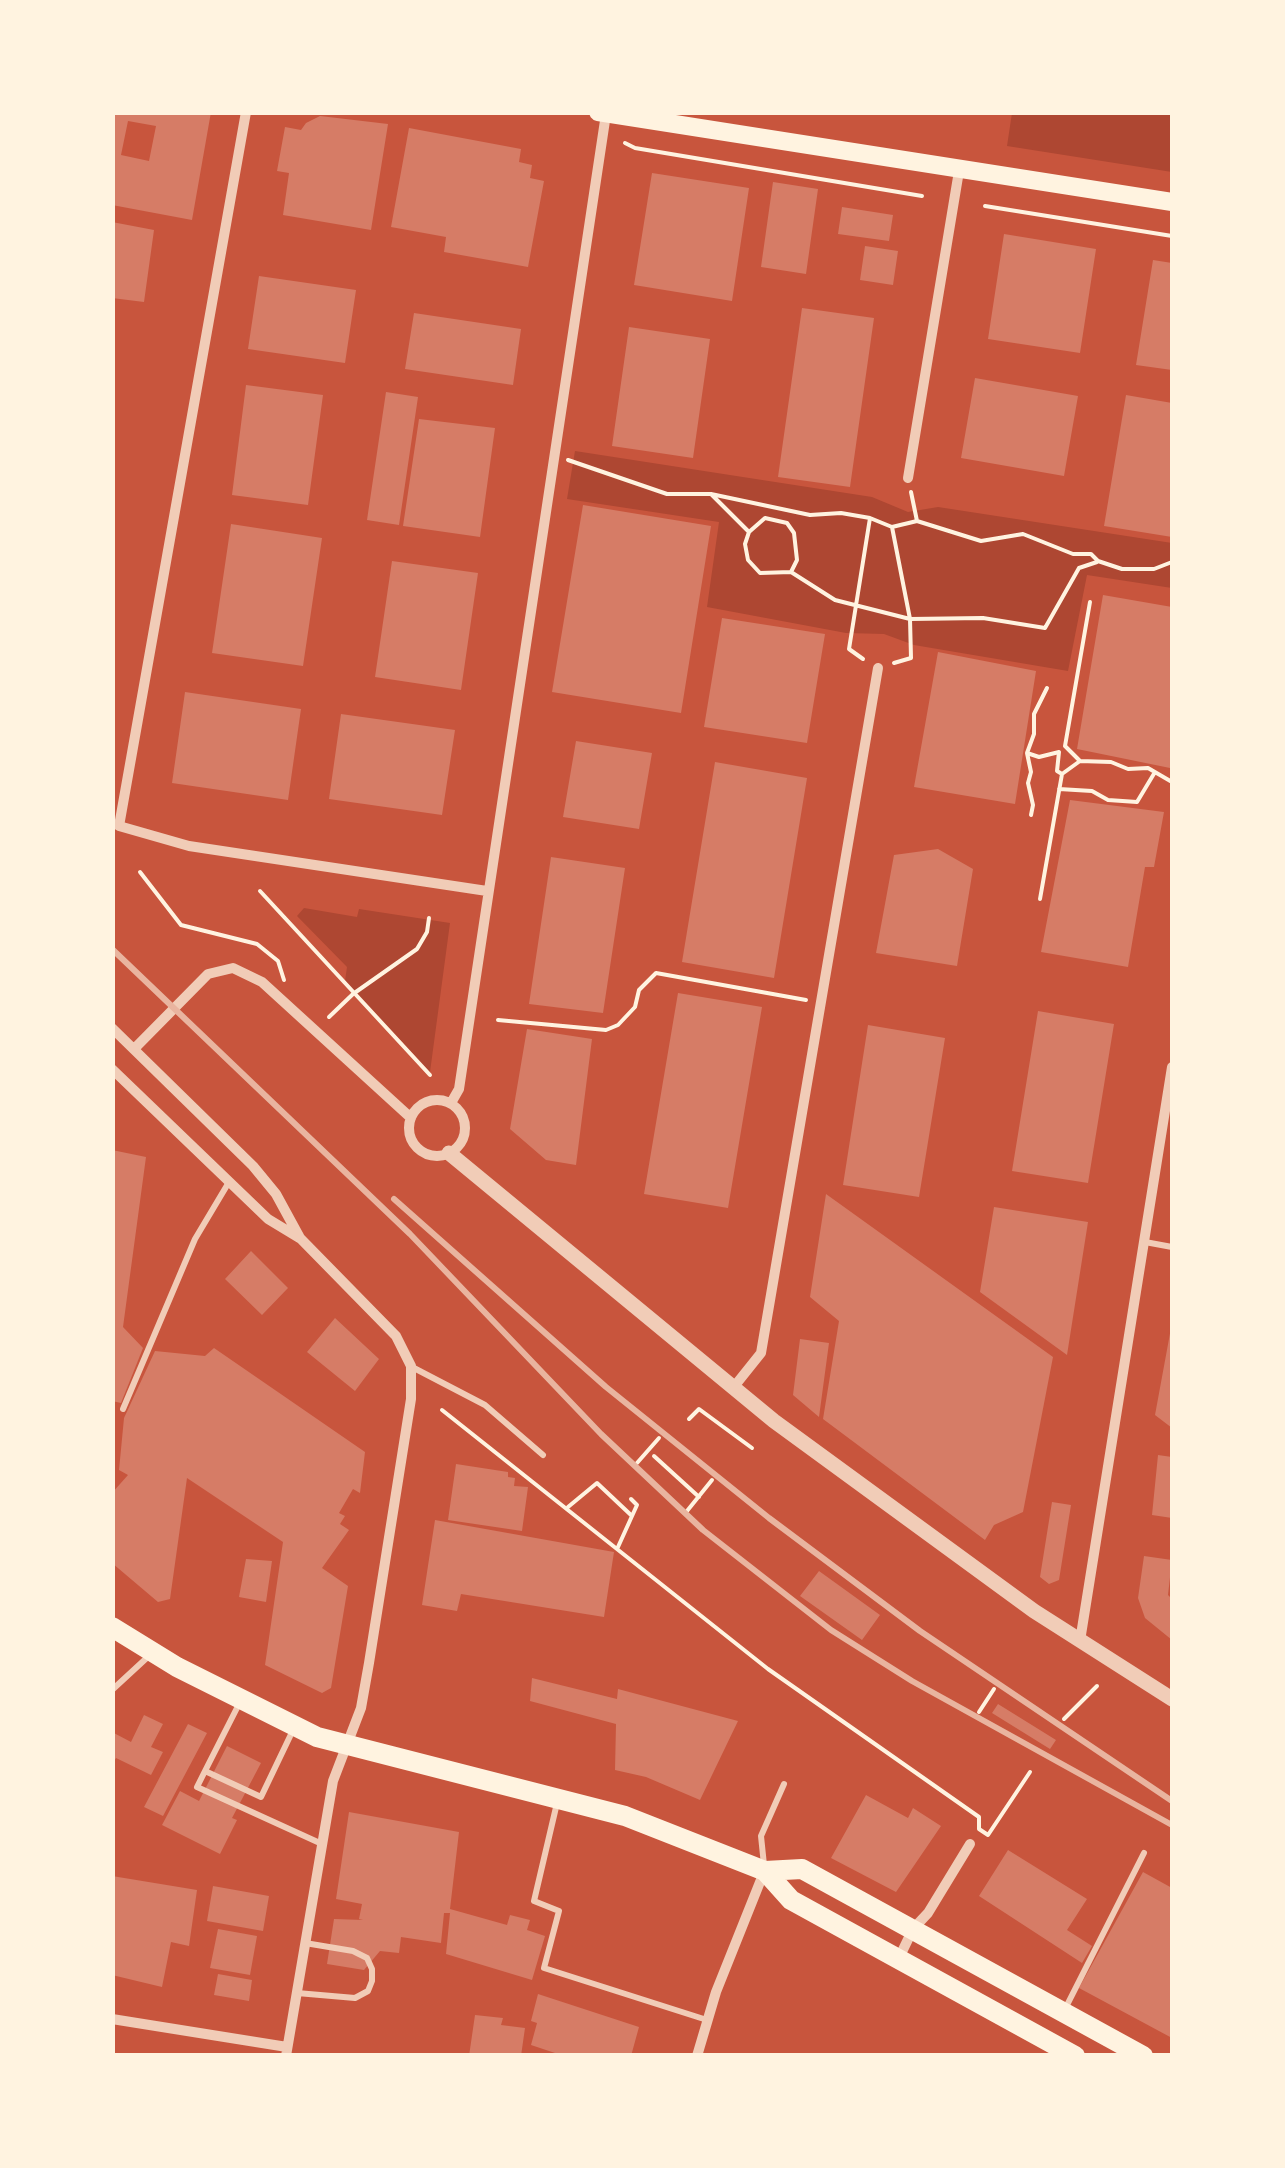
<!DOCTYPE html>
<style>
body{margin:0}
#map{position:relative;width:1285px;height:2168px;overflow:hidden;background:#c8553d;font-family:Commissioner,sans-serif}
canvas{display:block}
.frame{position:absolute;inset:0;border:115px solid #fff3e0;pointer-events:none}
</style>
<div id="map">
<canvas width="1285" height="2168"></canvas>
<div class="frame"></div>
</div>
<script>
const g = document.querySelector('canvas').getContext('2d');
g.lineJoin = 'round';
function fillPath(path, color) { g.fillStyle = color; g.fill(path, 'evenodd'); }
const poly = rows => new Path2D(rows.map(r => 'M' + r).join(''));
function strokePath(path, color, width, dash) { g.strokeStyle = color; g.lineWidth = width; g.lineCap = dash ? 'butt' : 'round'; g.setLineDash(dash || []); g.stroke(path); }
const green = poly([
 [1012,113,1172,113,1172,172,1007,146],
 [575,451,872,497,908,512,938,507,1172,543,1172,588,1087,575,1068,671,914,645,884,634,846,633,707,607,719,522,567,499],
 [304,908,357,917,359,909,450,923,430,1072,345,981,347,967,297,916]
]);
const building = poly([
 [112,112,211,112,192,220,112,205],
 [128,121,156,126,149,161,121,155],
 [320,116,388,124,371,230,283,215,289,173,277,171,285,127,301,130,306,123],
 [409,128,521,149,519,162,532,165,530,178,544,181,528,267,444,252,446,237,391,227],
 [652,173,749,188,732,301,634,285],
 [773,182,818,189,806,274,761,267],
 [842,207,893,215,889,241,838,234],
 [112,222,154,230,144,302,112,298],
 [1004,234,1096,249,1080,353,988,339],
 [865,246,898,251,893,285,860,280],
 [1153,260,1172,263,1172,370,1136,365],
 [259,276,356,290,345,363,248,349],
 [802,308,874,318,850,487,778,477],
 [414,313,521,329,513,385,405,369],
 [629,327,710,339,693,458,612,446],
 [975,378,1078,396,1064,476,961,458],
 [246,385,323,395,308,505,232,495],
 [386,392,418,397,399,525,367,520],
 [1126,395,1172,403,1172,537,1104,526],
 [419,419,495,428,480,537,403,526],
 [583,505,711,526,681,713,552,692],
 [231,524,322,538,303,666,212,653],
 [392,561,478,573,461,690,375,677],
 [1103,595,1172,607,1170,768,1077,749],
 [722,618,825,634,807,743,704,727],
 [938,652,1036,671,1015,804,914,787],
 [185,692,301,709,288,800,172,783],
 [341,714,455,730,442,815,329,799],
 [576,741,652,753,639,829,563,817],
 [715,762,807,778,774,978,682,962],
 [1070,800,1164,812,1154,867,1145,867,1128,967,1041,952],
 [938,849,973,869,957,966,876,953,894,855],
 [551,857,625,868,603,1013,529,1004],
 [678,993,762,1007,728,1208,644,1194],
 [1038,1011,1114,1024,1088,1183,1012,1171],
 [868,1025,945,1038,919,1197,843,1185],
 [527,1029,592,1039,576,1165,546,1160,510,1129],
 [112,1150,146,1157,123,1327,143,1348,121,1403,112,1401],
 [826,1194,1053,1357,1023,1512,994,1525,985,1540,823,1419,839,1321,810,1297],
 [994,1207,1088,1222,1067,1355,980,1292],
 [251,1251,288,1288,262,1315,225,1279],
 [335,1318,379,1359,355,1391,307,1352],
 [1171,1328,1172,1328,1172,1428,1155,1415],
 [800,1339,829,1343,819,1417,793,1395],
 [214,1348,365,1452,360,1493,353,1489,339,1513,345,1516,340,1524,349,1530,322,1568,348,1586,331,1688,322,1693,265,1665,283,1542,187,1478,170,1599,158,1602,112,1563,112,1493,128,1475,119,1470,124,1418,155,1351,205,1356],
 [1158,1455,1172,1457,1172,1518,1152,1515],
 [456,1464,508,1472,508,1477,515,1478,514,1486,528,1487,522,1531,448,1520],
 [1052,1502,1071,1505,1059,1580,1049,1584,1040,1577],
 [435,1520,614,1552,604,1617,461,1594,457,1611,422,1605],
 [1144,1556,1172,1560,1168,1595,1172,1599,1172,1640,1145,1618,1138,1598],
 [246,1559,272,1561,266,1602,239,1597],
 [819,1571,880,1615,862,1640,800,1596],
 [532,1678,617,1699,618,1689,738,1721,700,1800,646,1777,615,1770,616,1724,530,1701],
 [998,1704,1056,1740,1050,1749,992,1713],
 [144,1715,163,1724,151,1747,163,1752,151,1775,116,1758,112,1765,112,1732,131,1742],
 [188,1724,207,1733,163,1816,144,1807],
 [227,1746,261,1763,232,1818,237,1820,220,1854,162,1825,180,1791,199,1801],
 [866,1795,908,1818,913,1808,941,1826,896,1892,831,1858],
 [349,1812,459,1832,450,1909,507,1925,510,1915,530,1920,527,1930,545,1936,532,1980,446,1954,450,1913,444,1913,441,1943,401,1937,399,1953,380,1951,364,1970,327,1964,334,1919,363,1920,359,1919,362,1904,336,1899],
 [1008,1850,1087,1899,1067,1930,1092,1946,1082,1963,979,1896],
 [1143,1872,1172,1888,1172,2038,1079,1988],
 [112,1876,197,1890,189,1946,171,1942,162,1987,112,1975],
 [213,1886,269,1896,263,1931,207,1921],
 [218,1929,257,1936,250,1975,210,1968],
 [218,1974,252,1980,249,2001,214,1995],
 [538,1994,639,2027,631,2056,564,2056,531,2045,537,2023,531,2021],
 [475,2015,503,2018,501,2025,525,2028,521,2056,469,2056]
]);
const path = poly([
 [625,143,635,148,922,196],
 [985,206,1172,236],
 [568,460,667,494,711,494,748,531],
 [911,492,917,521],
 [711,494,810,515,841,513,870,518,892,527],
 [791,572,760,573,748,560,745,544,749,532,765,518,787,523,794,533,797,560,791,572,835,600,910,619,983,618,1045,628,1079,568,1097,562],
 [1090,602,1065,746,1080,761,1111,762,1128,769,1148,768,1172,782],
 [863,659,849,649,870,518],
 [894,663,911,658,910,619,892,527,917,521,981,541,1023,534,1073,554,1091,554,1098,561,1122,569,1154,569,1172,562],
 [1047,688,1034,714,1034,734,1027,753,1039,757,1059,752,1057,771,1062,774],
 [1027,753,1031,772,1028,783,1033,805,1031,815],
 [1059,789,1092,791,1108,800,1137,802,1155,772],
 [140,872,181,925,257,944,278,961,284,980],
 [260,891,430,1075],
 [1040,899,1062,774,1080,761],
 [329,1017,353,994,417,949,427,932,429,918],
 [498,1020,606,1030,618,1025,635,1007,639,990,656,973,806,1000],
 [442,1410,768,1669,979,1817,979,1829,988,1835,1030,1772],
 [689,1419,699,1409,752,1448],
 [654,1456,699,1497],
 [637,1463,659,1438],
 [568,1507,597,1483,632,1516],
 [687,1511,712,1480],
 [618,1547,637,1505,631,1499],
 [979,1712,994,1689],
 [1064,1719,1097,1686]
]);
const service = poly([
 [1145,1242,1172,1247],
 [412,1367,485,1405,543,1455],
 [123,1409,195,1239,229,1182],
 [112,1690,151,1654],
 [239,1704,205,1771,261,1797,294,1728],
 [205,1771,197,1787,322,1844],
 [557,1803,534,1901,559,1911,544,1968,707,2020],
 [764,1865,761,1836,784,1784],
 [297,1993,355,1998,368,1991,372,1981,372,1969,367,1958,353,1951,305,1943],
 [1064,2011,1144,1853]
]);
const minor = poly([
 [246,112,119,826,189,846,487,891],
 [908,478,959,171],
 [112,1028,253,1166,276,1194,300,1238],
 [134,1049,208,974,233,968,262,982,411,1118],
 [112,1069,268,1219,301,1239,396,1336,411,1366,411,1399,369,1663,361,1708,333,1781,286,2056],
 '409 1128a28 28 0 1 1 56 0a28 28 0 1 1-56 0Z',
 [451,1103,459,1089,606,114],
 [733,1388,761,1353,878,668],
 [1080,1641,1172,1067],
 [899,1958,913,1929,928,1913,970,1844],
 [112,2019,287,2047],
 [697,2056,716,1992,764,1872]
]);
const tertiary = poly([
 [449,1153,774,1421,1034,1611,1172,1699]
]);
const secondary = poly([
 [598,112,1172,202]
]);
const primary = poly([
 [112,1627,177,1667,317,1737,625,1816,765,1871,802,1869,1143,2056],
 [765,1871,791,1900,1075,2056]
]);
const rail = poly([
 [112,949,410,1234,601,1434,703,1530,831,1630,912,1681,1172,1825],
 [394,1199,606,1387,769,1518,920,1631,1172,1801]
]);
fillPath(green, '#ae4732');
fillPath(building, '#d67c66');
strokePath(path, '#fff3e0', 4);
strokePath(service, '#f1ccb7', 6);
strokePath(minor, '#f1ccb7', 10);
strokePath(tertiary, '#f1ccb7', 15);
strokePath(secondary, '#fff3e0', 18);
strokePath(primary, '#fff3e0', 20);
strokePath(rail, '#e9b49f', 6);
</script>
